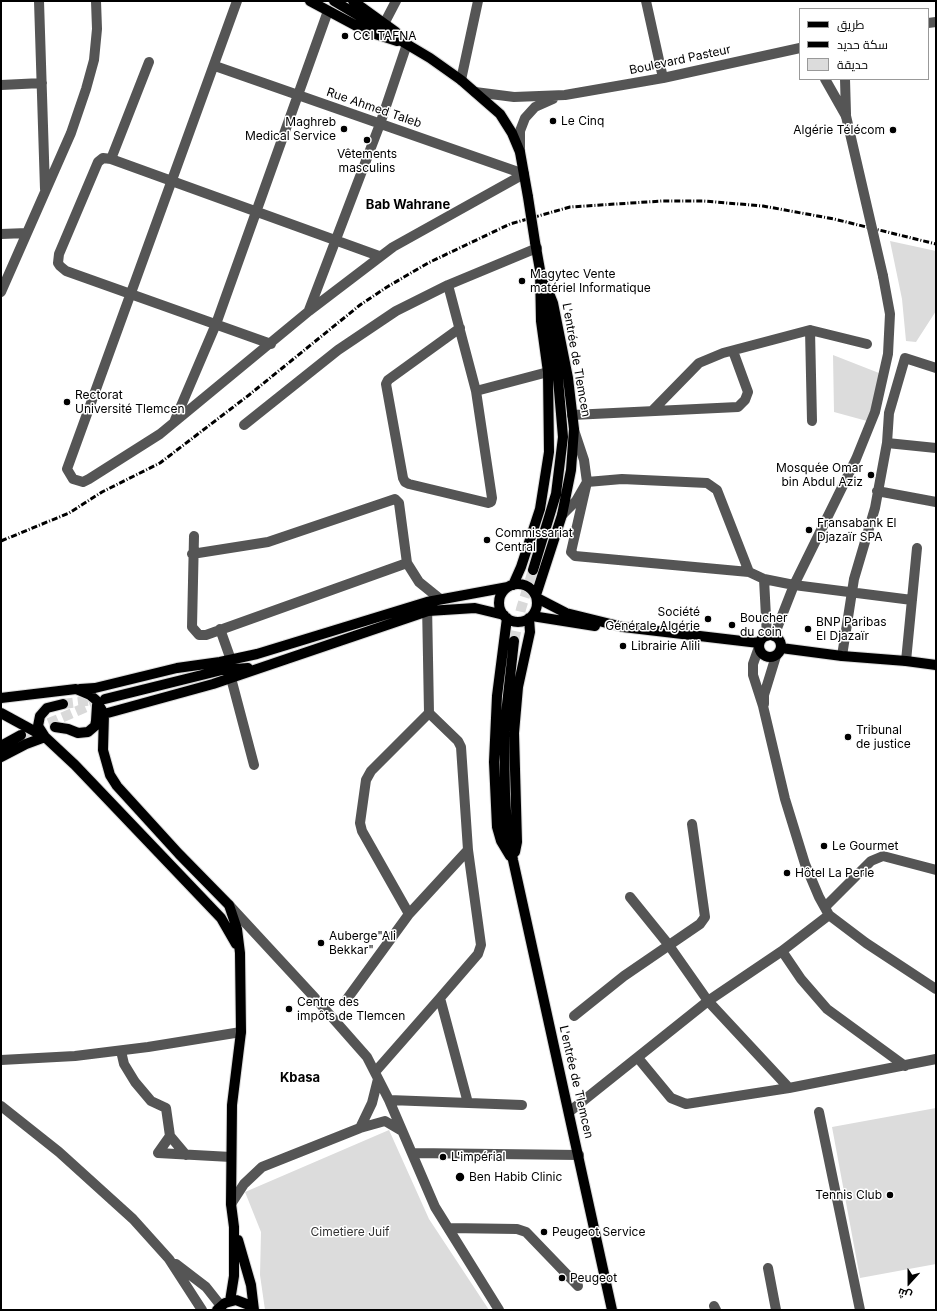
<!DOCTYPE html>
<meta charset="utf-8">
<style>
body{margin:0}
#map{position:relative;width:937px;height:1311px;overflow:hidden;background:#fff;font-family:Inter,Cairo,sans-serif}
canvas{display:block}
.frame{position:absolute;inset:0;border:2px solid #000;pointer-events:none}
.legend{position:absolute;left:799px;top:8px;width:130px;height:72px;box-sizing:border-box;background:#fff;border:1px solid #999;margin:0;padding:5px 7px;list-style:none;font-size:12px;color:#000}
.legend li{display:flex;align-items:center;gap:8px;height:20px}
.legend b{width:20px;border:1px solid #999}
.north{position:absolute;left:889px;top:1263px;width:40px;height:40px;-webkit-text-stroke:3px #fff;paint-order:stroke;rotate:201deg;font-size:11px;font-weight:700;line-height:16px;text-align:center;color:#000}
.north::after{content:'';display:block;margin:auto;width:14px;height:18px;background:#000;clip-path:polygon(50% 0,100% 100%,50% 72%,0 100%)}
</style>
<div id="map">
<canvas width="937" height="1311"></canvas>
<div class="frame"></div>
<ul class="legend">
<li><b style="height:5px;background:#000"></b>طريق</li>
<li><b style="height:5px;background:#000"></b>سكة حديد</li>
<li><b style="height:11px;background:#dcdcdc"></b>حديقة</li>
</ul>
<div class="north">ش</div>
</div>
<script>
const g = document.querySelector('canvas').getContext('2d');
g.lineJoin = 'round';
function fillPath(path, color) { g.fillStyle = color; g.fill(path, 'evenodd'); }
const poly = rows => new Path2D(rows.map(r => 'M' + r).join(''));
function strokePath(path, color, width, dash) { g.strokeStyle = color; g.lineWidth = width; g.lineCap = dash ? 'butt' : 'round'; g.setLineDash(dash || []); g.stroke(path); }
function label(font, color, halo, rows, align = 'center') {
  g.font = font + ' Inter,sans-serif'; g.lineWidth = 3; g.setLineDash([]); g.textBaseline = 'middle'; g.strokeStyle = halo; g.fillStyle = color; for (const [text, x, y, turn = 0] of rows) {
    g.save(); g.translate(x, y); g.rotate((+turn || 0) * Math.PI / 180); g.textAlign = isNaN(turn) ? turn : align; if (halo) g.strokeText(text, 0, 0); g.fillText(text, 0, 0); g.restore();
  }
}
const green = poly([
 [890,241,936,251,936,311,916,342,906,341,902,299],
 [833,355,879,373,875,401,867,421,834,412],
 [936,1108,936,1264,860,1278,832,1127],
 [389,1130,429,1219,489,1310,265,1310,260,1275,261,1232,245,1192]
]);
const majorTunnel = poly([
 [514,641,521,609,533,570],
 [63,704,95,700],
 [21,735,103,700]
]);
const minor = poly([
 [39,1,45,189],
 [237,1,67,469,73,479,83,482,89,479,160,434,309,311,393,247,524,174],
 [646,1,663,78],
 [385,22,396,1],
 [928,23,936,22],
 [215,66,524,174],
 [825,79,846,116],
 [845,79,846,114],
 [461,80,478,1],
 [1,85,42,83],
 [475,92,514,97,565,95,663,78,800,48],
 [520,152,520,131,525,118,535,107,553,99],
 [111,159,149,62],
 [1,234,27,233],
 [448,285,476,391,548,372],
 [1,292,71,133,86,89,94,60,97,29,96,1],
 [309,310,380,124,407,44],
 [460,328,388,380,386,384,403,478,405,482,409,484,488,503,491,502,492,498,476,391],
 [810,330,812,421],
 [271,344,66,271,60,266,58,263,59,254,98,162,103,158,111,159,379,256],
 [652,411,699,363,723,353,810,330,867,344],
 [572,415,738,407,745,400,748,392,733,351],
 [175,420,216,324,328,11],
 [244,425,338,350,396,311,448,285,537,248],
 [887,443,936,448],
 [877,491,936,502],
 [562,515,576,501,587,482,584,460,574,430],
 [194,536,192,627,199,635,206,635,407,563],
 [192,554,268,542,395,499,399,503,407,563,419,582,440,599],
 [749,572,717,490,707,483,622,479,587,482,571,552,575,556,749,572,764,579,794,585,912,600],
 [764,579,767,636],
 [220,629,231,660],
 [774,636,794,585,856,459,875,412,888,354,890,314,883,276],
 [759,647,753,664,753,675,763,706,785,799,805,864,819,897,829,915,866,943,936,989],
 [842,656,854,579,875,508,887,443,889,413,905,358,936,368],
 [906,661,917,548],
 [231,678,254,765],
 [764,704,764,695,776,656],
 [429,713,458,741,461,747,468,850,481,945,478,954,440,998,468,1103],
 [630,897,668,944,708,1001,789,1088],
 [229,905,315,998,367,1057,389,1100,435,1207,499,1310],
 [825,907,871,861,883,856,936,870],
 [409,914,362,831,360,823,366,780,371,771,429,713,427,604],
 [782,951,801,979,827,1009,905,1066],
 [347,999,409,914,468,850],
 [574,1016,624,976,700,924,705,917,692,824],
 [121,1051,124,1064,135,1082,151,1101,166,1108,170,1136,158,1153,231,1157],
 [638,1058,671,1098,686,1104,789,1088,936,1059],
 [1,1060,75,1056,148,1047,241,1032],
 [375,1072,440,998],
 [389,1100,522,1105],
 [1,1106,59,1152,133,1219,169,1259,202,1310],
 [569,1112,708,1001,782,951,829,915],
 [819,1112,860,1310],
 [360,1128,372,1103,378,1079],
 [170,1136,186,1155],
 [412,1153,579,1155],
 [231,1204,244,1184,262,1167,360,1128,385,1121,402,1131],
 [448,1228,517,1229,526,1232,578,1286],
 [176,1264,206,1287,221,1306],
 [768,1268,776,1310],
 [714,1306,716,1310]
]);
const major = poly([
 [310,1,366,31,397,41],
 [334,1,430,58,461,80,500,114,512,133,520,152,528,197],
 [353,1,396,32],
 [533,570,556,494,563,437,557,367,545,300],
 '499 603a19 19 0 1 1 38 0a19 19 0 1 1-38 0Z',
 [513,585,521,567,540,509,549,452,548,372,541,321,540,270,535,242],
 [536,595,562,515,571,470,574,429,568,378,553,303,541,273],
 [537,598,566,613,623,627,759,643],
 [532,616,595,626],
 [507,618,497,696,494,762,497,827,501,841,510,856],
 '759 646a11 11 0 1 1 22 0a11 11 0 1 1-22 0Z',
 [514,641,504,732,505,794,507,828,513,860,612,1310],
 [781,648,842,656,906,661,936,665],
 [80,689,95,688,177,668,220,662,257,654,427,602,508,587],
 [1,698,76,689,90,695,96,700,104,714,103,750,110,775,117,786,179,854,229,905,237,929,240,953,241,1032,232,1105,231,1204,234,1227,234,1276,230,1301],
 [105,699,222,670,248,668],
 [1,713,45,737,75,765,221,918,236,944],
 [104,714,213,684,428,611,475,608,504,615],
 [55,727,68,729,78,733,88,732,95,726,96,721,97,705],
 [1,746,21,735],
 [1,757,26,744,45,737,38,726,40,716,47,708,63,704],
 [515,852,517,842,514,733,518,687,530,632,529,618],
 [238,1240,251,1285,254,1310],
 [217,1310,225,1303,236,1300,249,1305,254,1310]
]);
const rail = poly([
 [1,541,69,513,102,492,160,463,249,395,360,305,387,287,428,263,510,224,570,207,662,201,703,201,763,206,834,219,936,244]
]);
const minorBridge = poly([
 [846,116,883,276]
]);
const majorBridge = poly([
 [528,197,535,242]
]);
const markers = [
 [345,36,4,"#000"],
 [553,121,4,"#000"],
 [344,129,4,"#000"],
 [893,130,4,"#000"],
 [367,140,4,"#000"],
 [522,281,4,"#000"],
 [67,402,4,"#000"],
 [871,475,4,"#000"],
 [809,530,4,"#000"],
 [487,540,4,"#000"],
 [708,619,4,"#000"],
 [732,625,4,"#000"],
 [808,629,4,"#000"],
 [623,646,4,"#000"],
 [848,737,4,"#000"],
 [824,846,4,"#000"],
 [787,873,4,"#000"],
 [321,943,4,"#000"],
 [289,1009,4,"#000"],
 [443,1157,4,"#000"],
 [460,1177,5,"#000"],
 [890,1195,4,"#000"],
 [544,1232,4,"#000"],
 [562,1278,4,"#000"]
];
const poiNames = [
 ["CCI TAFNA",353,36],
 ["Le Cinq",561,121],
 ["Maghreb",336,122,"right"],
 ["Medical Service",336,136,"right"],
 ["Algérie Télécom",885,130,"right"],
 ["Vêtements",367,154,"center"],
 ["masculins",367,168,"center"],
 ["Magytec Vente",530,274],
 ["matériel Informatique",530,288],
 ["Rectorat",75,395],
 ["Université Tlemcen",75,409],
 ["Mosquée Omar",863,468,"right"],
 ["bin Abdul Aziz",863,482,"right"],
 ["Fransabank El",817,523],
 ["Djazaïr SPA",817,537],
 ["Commissariat",495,533],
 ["Central",495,547],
 ["Société",700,612,"right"],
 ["Générale Algérie",700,626,"right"],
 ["Boucher",740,618],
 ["du coin",740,632],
 ["BNP Paribas",816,622],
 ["El Djazaïr",816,636],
 ["Librairie Alili",631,646],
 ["Tribunal",856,730],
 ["de justice",856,744],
 ["Le Gourmet",832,846],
 ["Hôtel La Perle",795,873],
 ["Auberge\"Ali",329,936],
 ["Bekkar\"",329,950],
 ["Centre des",297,1002],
 ["impôts de Tlemcen",297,1016],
 ["L'impérial",451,1157],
 ["Ben Habib Clinic",469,1177],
 ["Tennis Club",882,1195,"right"],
 ["Peugeot Service",552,1232],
 ["Peugeot",570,1278]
];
const streetNames = [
 ["Boulevard Pasteur",680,60,-12],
 ["Rue Ahmed Taleb",374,108,19],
 ["L'entrée de Tlemcen",576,360,80],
 ["L'entrée de Tlemcen",576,1082,77]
];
const parkNames = [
 ["Cimetiere Juif",350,1232]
];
const neighbourhoodNames = [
 ["Bab Wahrane",408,205],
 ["Kbasa",300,1078]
];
fillPath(green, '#dcdcdc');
strokePath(majorTunnel, '#d9d9d9', 10, [10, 5]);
strokePath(major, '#dbdbdb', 12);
strokePath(minor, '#555', 10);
strokePath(major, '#000', 10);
strokePath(rail, '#000', 3, [6, 2, 1, 2]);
strokePath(majorBridge, '#dbdbdb', 12, []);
strokePath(minorBridge, '#555', 10);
strokePath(majorBridge, '#000', 10);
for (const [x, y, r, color] of markers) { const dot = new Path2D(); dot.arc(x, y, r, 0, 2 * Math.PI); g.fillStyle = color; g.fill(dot); strokePath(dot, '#fff', 1.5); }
label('12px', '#000', '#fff', poiNames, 'left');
label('12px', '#000', '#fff', streetNames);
label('12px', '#333', '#fff', parkNames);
label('bold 13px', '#000', '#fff', neighbourhoodNames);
</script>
